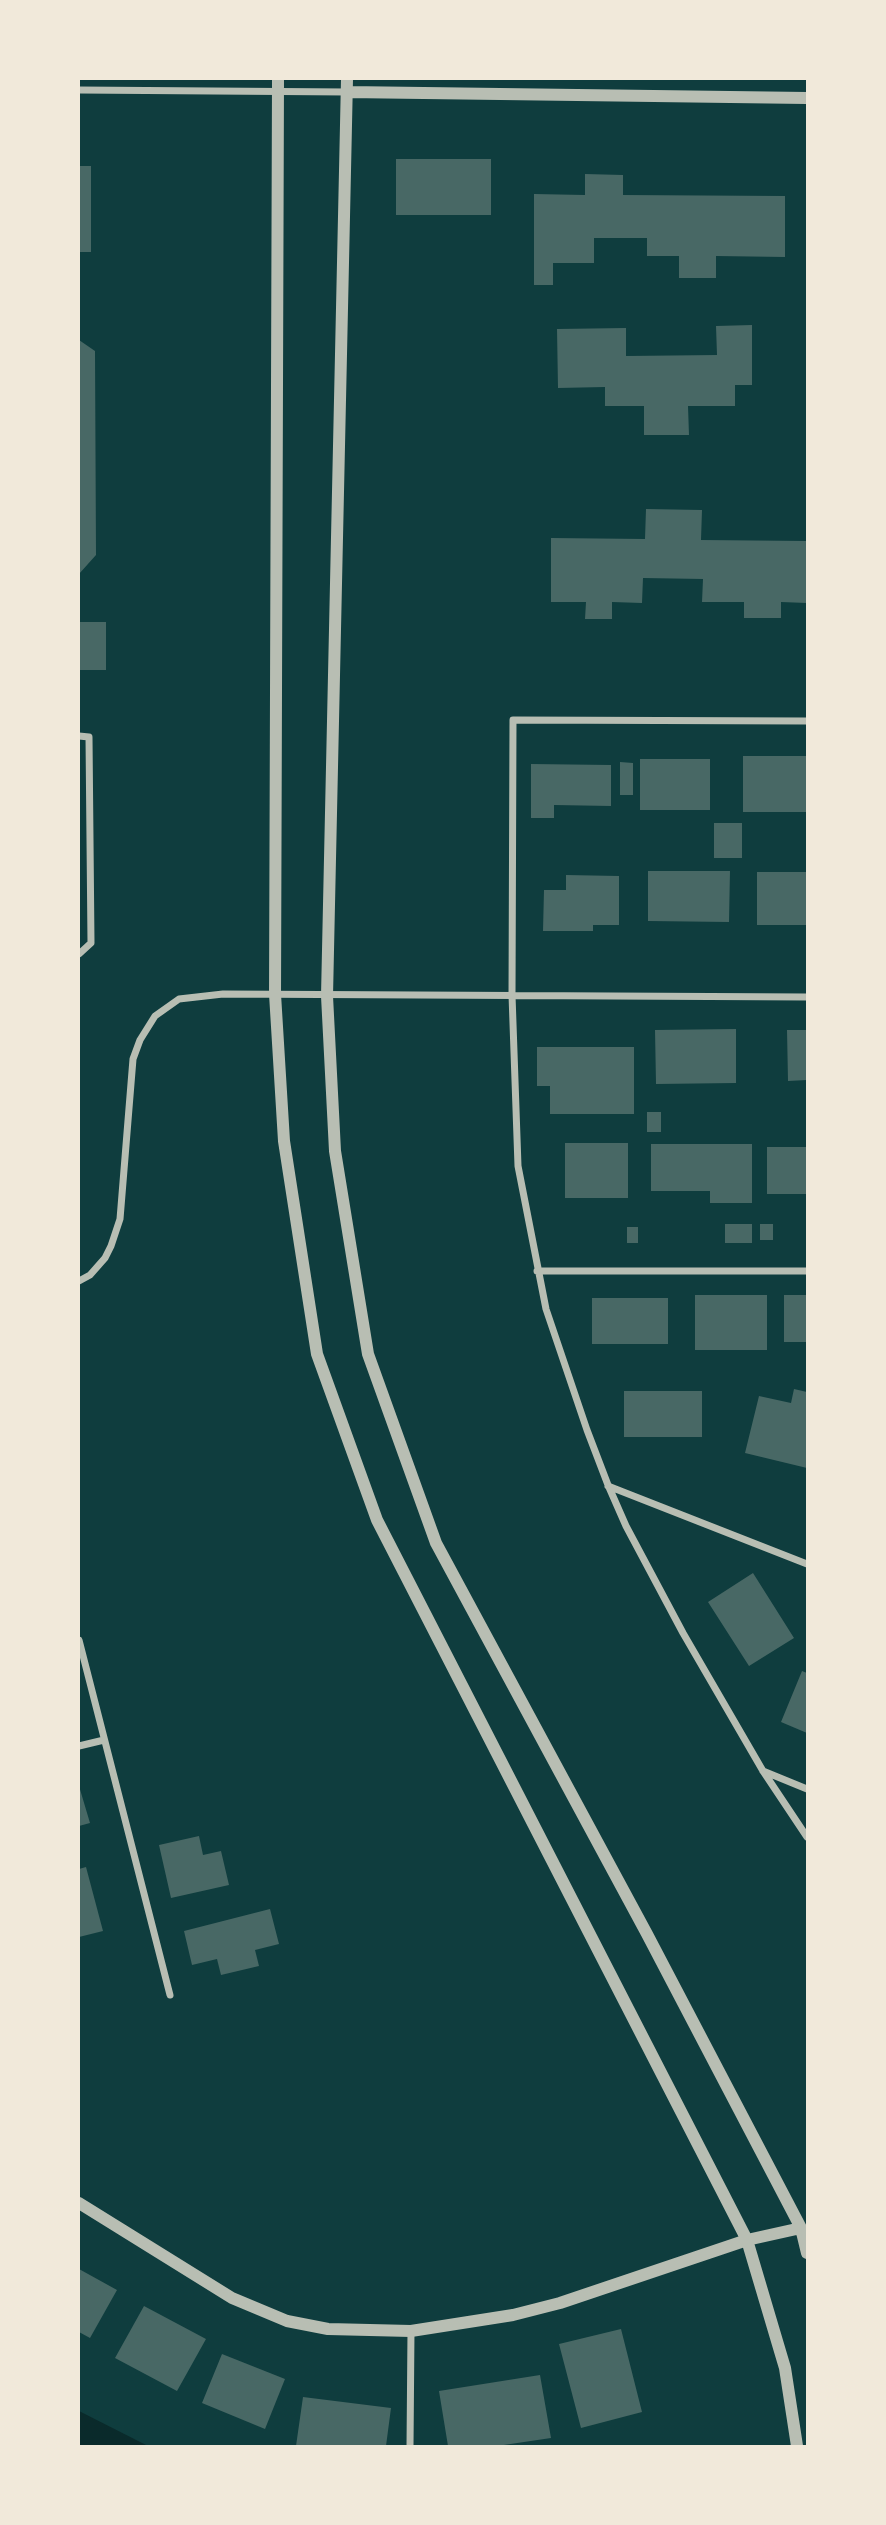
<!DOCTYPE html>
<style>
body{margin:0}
#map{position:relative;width:886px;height:2525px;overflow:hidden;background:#0f3d3e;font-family:"Golos Text",sans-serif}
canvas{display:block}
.frame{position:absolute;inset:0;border:80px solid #f1e9da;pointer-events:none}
</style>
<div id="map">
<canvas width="886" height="2525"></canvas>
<div class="frame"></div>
</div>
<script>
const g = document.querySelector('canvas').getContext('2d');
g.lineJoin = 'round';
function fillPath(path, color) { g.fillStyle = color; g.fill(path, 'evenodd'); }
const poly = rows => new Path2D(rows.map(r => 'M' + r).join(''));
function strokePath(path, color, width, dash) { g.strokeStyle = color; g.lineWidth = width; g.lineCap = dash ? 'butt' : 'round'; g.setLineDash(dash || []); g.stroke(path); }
const water = poly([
 [79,2411,148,2446,79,2446]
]);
const building = poly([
 [396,159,491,159,491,215,396,215],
 [79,166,91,166,91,252,79,252],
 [585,174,623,175,623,195,785,196,785,257,716,256,716,278,679,278,679,256,647,256,647,238,594,238,594,263,553,263,553,285,534,285,534,194,585,195],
 [752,325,752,385,735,385,735,406,688,406,689,435,644,435,644,406,605,406,605,387,558,388,557,329,626,328,626,356,717,355,716,326],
 [79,340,95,351,96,555,79,574],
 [646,509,702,510,701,540,807,541,807,603,781,602,781,618,744,618,744,602,702,602,703,579,643,578,642,603,612,602,612,619,585,619,586,602,551,602,551,538,645,539],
 [79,622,106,622,106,670,79,670],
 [743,756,807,756,807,812,743,812],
 [640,759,710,759,710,810,640,810],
 [620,762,633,763,633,795,620,795],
 [531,764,611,765,611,806,554,805,554,818,531,818],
 [714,823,742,823,742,858,714,858],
 [648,871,730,871,729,922,648,921],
 [757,872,807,872,807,925,757,925],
 [566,875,619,876,619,925,593,925,593,931,543,931,544,890,566,890],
 [736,1029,736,1083,656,1084,655,1030],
 [787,1030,807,1030,807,1080,788,1081],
 [537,1047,634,1047,634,1114,550,1114,550,1086,537,1086],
 [647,1112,661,1112,661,1132,647,1132],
 [565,1143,628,1143,628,1198,565,1198],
 [651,1144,752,1144,752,1203,710,1203,710,1191,651,1191],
 [767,1147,807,1147,807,1194,767,1194],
 [725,1224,752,1224,752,1243,725,1243],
 [760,1224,773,1224,773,1240,760,1240],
 [627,1227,638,1227,638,1243,627,1243],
 [695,1295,767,1295,767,1350,695,1350],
 [784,1295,807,1295,807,1342,784,1342],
 [592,1298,668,1298,668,1344,592,1344],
 [794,1389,807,1392,807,1468,745,1453,759,1396,791,1403],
 [624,1391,702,1391,702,1437,624,1437],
 [753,1573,794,1638,749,1666,708,1602],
 [802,1671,807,1673,807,1733,781,1722],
 [79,1786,90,1823,79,1826],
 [199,1836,203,1855,221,1851,229,1885,171,1898,159,1845],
 [86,1867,103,1931,79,1937,79,1869],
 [270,1909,279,1944,255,1950,259,1966,221,1975,217,1959,192,1965,184,1931],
 [79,2269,117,2290,90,2338,79,2332],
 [144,2306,206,2339,177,2391,115,2358],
 [621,2329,642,2412,581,2428,559,2344],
 [222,2354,285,2379,265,2429,202,2403],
 [540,2375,551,2438,497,2446,448,2446,439,2391],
 [303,2397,391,2408,386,2446,296,2446]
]);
const minor = poly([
 [79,90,347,92],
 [807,721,513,720,512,995,518,1166,546,1309,587,1430,608,1485,626,1526,683,1633,763,1771,807,1837],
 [79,736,89,737,91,943,79,954],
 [537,1271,807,1271],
 [79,1281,90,1275,105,1258,111,1246,120,1219,133,1059,140,1040,155,1016,179,999,223,994,807,997],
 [608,1486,807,1564],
 [79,1640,170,1995],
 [79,1746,104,1740],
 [763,1771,807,1789],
 [410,2446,411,2331]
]);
const tertiary = poly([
 [278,79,275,994,284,1141,317,1354,377,1520,747,2240,785,2368,797,2446],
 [347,79,327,996,335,1151,368,1354,436,1543,647,1934,801,2228,807,2253],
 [347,92,807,98],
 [79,2203,232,2298,287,2321,328,2329,411,2331,513,2315,560,2303,747,2240,801,2228]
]);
fillPath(water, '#0a2a2b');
fillPath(building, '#486865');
strokePath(minor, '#b8beb3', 7);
strokePath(tertiary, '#b8beb3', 12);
</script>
